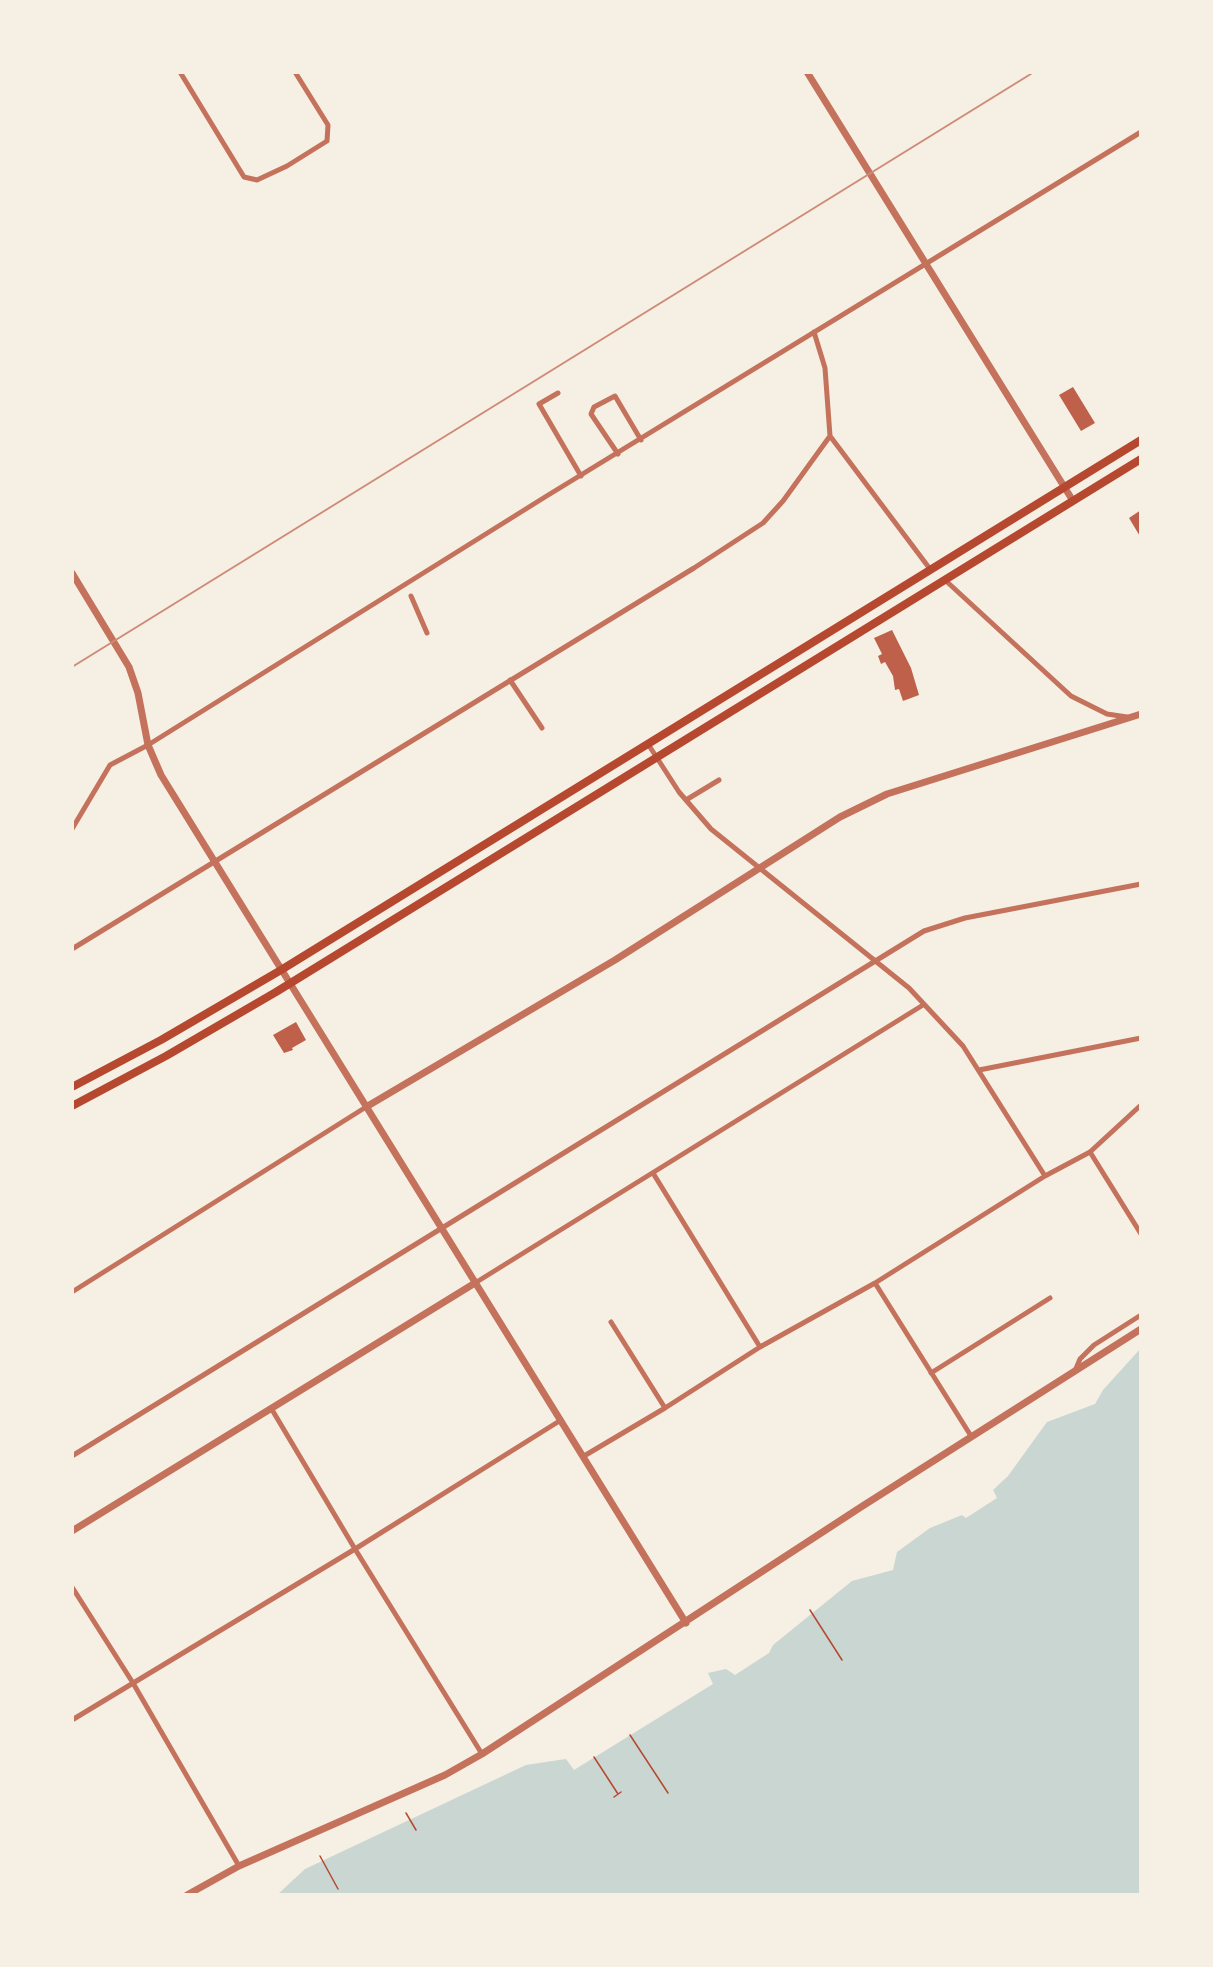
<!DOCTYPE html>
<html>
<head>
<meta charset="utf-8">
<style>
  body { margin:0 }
  #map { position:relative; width:1213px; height:1967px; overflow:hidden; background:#f6efe4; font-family:"Golos Text",sans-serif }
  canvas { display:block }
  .frame { position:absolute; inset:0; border:74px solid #f6efe4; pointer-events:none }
</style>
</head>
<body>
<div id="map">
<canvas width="1213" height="1967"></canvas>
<div class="frame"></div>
</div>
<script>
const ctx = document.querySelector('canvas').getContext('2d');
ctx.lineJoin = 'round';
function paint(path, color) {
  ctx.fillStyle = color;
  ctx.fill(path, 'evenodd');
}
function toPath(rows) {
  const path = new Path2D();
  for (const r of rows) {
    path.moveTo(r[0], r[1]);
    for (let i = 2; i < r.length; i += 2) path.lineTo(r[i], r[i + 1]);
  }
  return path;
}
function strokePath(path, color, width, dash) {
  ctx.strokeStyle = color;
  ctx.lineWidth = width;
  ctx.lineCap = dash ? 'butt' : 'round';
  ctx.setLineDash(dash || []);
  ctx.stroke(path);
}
paint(toPath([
  [1141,1348,1141,1895,277,1895,305,1869,526,1765,566,1759,574,1770,713,1684,708,1673,726,1669,735,1675,769,1653,773,1645,852,1581,893,1570,897,1552,930,1528,962,1515,966,1518,997,1498,993,1490,1008,1476,1047,1422,1095,1404,1103,1390]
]), '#c9d6d2');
paint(toPath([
  [1073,387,1095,423,1081,431,1059,395],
  [1141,510,1141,538,1129,518],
  [892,630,911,668,919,695,903,701,899,689,895,690,893,676,885,662,881,664,878,656,882,654,874,638],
  [296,1022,306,1040,292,1048,293,1050,284,1053,273,1035]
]), '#bf614a');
strokePath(toPath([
  [810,1610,842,1660],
  [630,1735,668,1793],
  [594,1757,618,1794],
  [614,1797,621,1792],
  [406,1813,416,1830],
  [320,1856,338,1889]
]), '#b5482f', 1.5);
strokePath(toPath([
  [180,72,244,177,257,180,287,166,327,141,328,125,295,72],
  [814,332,825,368,830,436,930,569],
  [558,393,539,404,581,476],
  [618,454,591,414,594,407,615,396,641,440],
  [945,580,1071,696,1107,714,1127,717],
  [411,596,427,633],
  [510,680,542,728],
  [648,744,679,792,711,829,909,988,963,1046,1045,1176],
  [686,800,719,780],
  [72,829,110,765,148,745,545,497,1141,132],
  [72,949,694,568,763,523,783,501,830,436],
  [979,1070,1141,1038],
  [1090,1152,1141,1234],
  [653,1173,760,1347],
  [475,1283,923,1005],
  [875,1283,971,1436],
  [72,1292,366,1107],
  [611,1322,665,1408],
  [1075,1371,1080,1359,1094,1345,1141,1315],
  [931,1373,1050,1298],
  [271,1408,355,1549,482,1754],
  [72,1456,924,931,965,918,1141,884],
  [584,1456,665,1408,760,1347,875,1283,1045,1176,1090,1152,1141,1105],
  [72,1587,133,1683,239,1866],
  [72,1720,355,1549,561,1420]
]), '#c5725c', 5);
strokePath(toPath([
  [807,72,1073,501],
  [72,573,129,667,138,693,148,745,161,775,686,1623],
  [366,1107,615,960,840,817,887,794,1141,714],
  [72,1531,475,1283],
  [187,1895,239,1866,445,1775,482,1754,861,1507,1141,1329]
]), '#c5725c', 7);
strokePath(toPath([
  [72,1087,161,1040,281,970,1141,440],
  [72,1106,166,1056,276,992,1141,459]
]), '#b5482f', 8);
strokePath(toPath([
  [72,667,1034,72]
]), '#cf8b77', 2);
</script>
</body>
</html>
